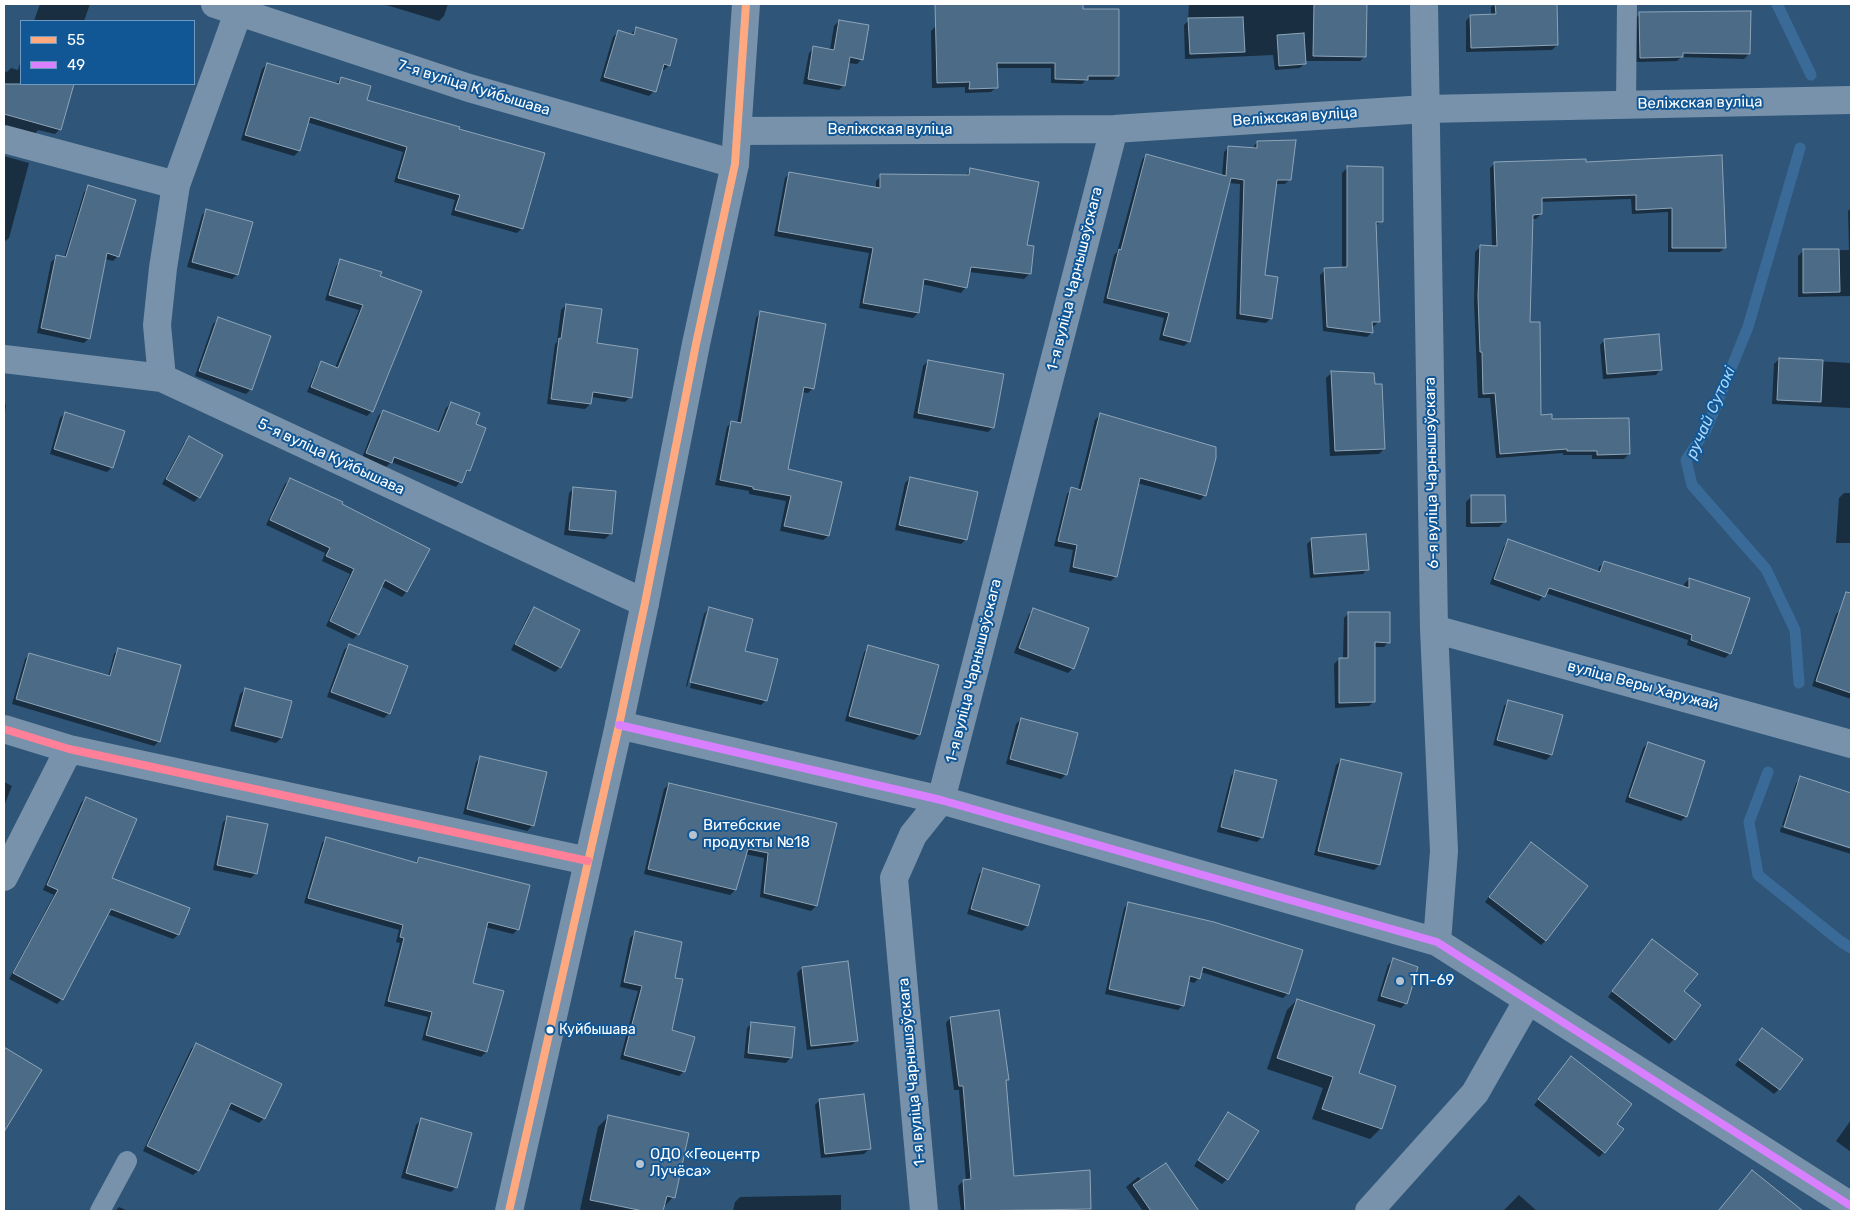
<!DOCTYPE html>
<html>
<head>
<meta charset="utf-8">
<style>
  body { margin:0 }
  #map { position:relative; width:1855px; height:1215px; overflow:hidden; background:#2f5678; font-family:Rubik,sans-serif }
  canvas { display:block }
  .frame { position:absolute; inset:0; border:5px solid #fff; pointer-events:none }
  .legend { position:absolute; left:20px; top:20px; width:175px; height:65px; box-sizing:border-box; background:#115796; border:1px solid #709ac0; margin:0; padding:6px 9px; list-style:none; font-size:15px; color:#fff }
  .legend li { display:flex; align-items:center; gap:10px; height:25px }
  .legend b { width:25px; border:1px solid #709ac0 }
</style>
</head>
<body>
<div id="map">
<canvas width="1855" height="1215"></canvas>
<div class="frame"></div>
<ul class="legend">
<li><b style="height:6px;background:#ffa980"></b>55</li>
<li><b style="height:6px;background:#d880ff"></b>49</li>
</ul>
</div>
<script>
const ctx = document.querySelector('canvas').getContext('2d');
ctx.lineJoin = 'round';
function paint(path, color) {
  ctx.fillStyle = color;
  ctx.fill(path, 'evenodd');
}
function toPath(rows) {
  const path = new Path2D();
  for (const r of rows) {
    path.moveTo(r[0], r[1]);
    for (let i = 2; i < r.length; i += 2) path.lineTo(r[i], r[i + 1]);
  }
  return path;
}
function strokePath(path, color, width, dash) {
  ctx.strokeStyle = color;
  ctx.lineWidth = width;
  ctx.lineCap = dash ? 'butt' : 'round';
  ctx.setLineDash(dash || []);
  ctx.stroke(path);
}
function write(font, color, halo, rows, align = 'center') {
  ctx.font = font + ' Rubik,sans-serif';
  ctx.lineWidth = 4;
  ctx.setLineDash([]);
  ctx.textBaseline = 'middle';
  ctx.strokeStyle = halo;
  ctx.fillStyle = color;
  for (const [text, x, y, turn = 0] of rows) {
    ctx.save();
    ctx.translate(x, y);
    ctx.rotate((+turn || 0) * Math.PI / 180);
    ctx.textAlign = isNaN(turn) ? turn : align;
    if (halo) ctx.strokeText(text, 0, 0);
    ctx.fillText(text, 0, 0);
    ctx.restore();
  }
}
paint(toPath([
  [40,4,90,4,84,21,34,21],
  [383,4,448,4,444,16,439,21],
  [953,4,1082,4,1082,10,1118,75,1113,80,1086,80,1082,84,1051,83,1051,68,996,68,996,87,991,92,965,93,965,87,932,88,931,31,936,26,953,25],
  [1189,4,1366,4,1365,56,1360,61,1305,61,1305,63,1300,68,1275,70,1273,55,1185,59,1184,25,1188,21],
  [1495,4,1555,4,1557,45,1552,50,1466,52,1466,21,1470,16,1491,15,1491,7],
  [1640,14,1749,54,1744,59,1681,57,1677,61,1636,62,1635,19],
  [839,21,862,59,857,64,848,63,844,85,839,90,803,84,809,53,814,48,830,50,834,26],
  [636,28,669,65,664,70,661,70,654,91,649,96,600,81,613,37,618,32,630,36],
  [21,60,21,84,72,84,60,129,55,134,38,130,33,136,4,129,4,71,7,72,11,68,18,70],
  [267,64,336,83,341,78,365,101,458,130,522,228,517,233,451,215,455,200,394,182,403,152,307,122,299,151,294,156,241,140,262,69],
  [1257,142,1290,179,1285,184,1275,184,1264,276,1271,318,1266,323,1236,319,1240,184,1228,183,1189,341,1184,346,1159,340,1164,318,1103,303,1114,255,1117,252,1142,160,1146,155,1222,176,1224,152,1229,147,1252,149],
  [4,156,29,163,9,238,4,242],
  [1721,156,1725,247,1720,252,1668,252,1668,212,1632,214,1631,199,1540,202,1541,214,1536,219,1532,219,1529,324,1540,416,1629,454,1624,459,1592,459,1592,455,1563,455,1563,453,1496,458,1490,398,1478,398,1474,302,1475,252,1480,247,1492,247,1490,168,1495,163,1585,163],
  [1347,168,1381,221,1375,226,1379,321,1374,326,1371,326,1371,333,1367,337,1323,331,1320,275,1325,270,1342,269,1342,173],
  [971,170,1026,246,1033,247,1029,274,1024,279,969,272,965,288,961,293,922,284,918,313,913,318,859,308,869,253,774,236,785,178,790,173,876,188,876,181,881,176,965,176],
  [89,187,118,256,113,261,105,259,89,338,84,343,37,333,51,262,56,257,64,258,84,192],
  [1851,208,1851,296,1798,297,1798,256,1803,251,1849,250,1848,211],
  [207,210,237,275,232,279,187,267,202,215],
  [341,261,380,273,372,411,367,416,307,392,317,368,322,363,335,368,359,310,325,300,336,266],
  [566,305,596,344,630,397,625,402,591,397,590,404,585,409,547,404,555,344,557,342,561,310],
  [760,313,813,388,808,393,801,392,786,470,828,536,823,540,780,531,786,501,749,494,749,491,715,485,727,427,732,422,737,424,756,318],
  [218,319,251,389,246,394,195,376,213,324],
  [1605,340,1660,370,1656,375,1603,379,1600,345],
  [1779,359,1851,363,1851,408,1772,404,1774,364],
  [928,361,993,427,988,432,913,418,923,366],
  [1331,373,1373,374,1384,449,1379,454,1330,456,1326,378],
  [451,403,474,425,469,470,456,487,391,462,386,467,362,458,378,416,383,411,437,432,446,408],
  [4,404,6,405,4,421],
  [65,413,112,467,107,472,50,454,60,418],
  [1100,415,1205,495,1200,500,1137,483,1116,576,1111,581,1069,572,1073,550,1054,546,1067,494,1072,489,1078,490,1095,420],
  [189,438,199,497,194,502,162,484,184,443],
  [910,478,966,539,961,544,895,530,905,483],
  [290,479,429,550,406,592,402,597,381,586,358,634,353,639,326,626,350,574,322,561,325,553,266,525,285,484],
  [574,488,610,534,605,539,564,535,569,493],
  [1844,493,1851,493,1851,543,1836,543,1839,498],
  [1471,497,1504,522,1499,527,1466,527,1466,502],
  [1312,539,1367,569,1363,574,1310,578,1307,544],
  [1509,541,1598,572,1599,567,1604,563,1685,588,1684,584,1689,579,1730,653,1725,658,1687,645,1688,640,1545,593,1539,601,1490,584,1504,546],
  [534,609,560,667,555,672,511,650,529,614],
  [709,609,744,652,766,700,761,705,690,688,708,613,706,613,687,687,686,686,704,614],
  [1034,610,1073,668,1068,673,1014,653,1029,614],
  [1841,610,1851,613,1851,699,1812,686,1836,614],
  [1349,613,1388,642,1384,647,1374,647,1374,701,1369,706,1335,708,1334,664,1339,659,1343,659,1344,618],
  [349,645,389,713,384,718,327,697,344,650],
  [869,647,919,735,914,740,845,721,864,652],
  [119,649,159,741,154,746,12,704,25,659,30,654,108,677,114,654],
  [245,689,281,738,276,743,230,731,240,694],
  [1509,701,1561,716,1551,755,1546,760,1493,745,1504,706],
  [1021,719,1066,774,1061,779,1006,764,1016,724],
  [1648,743,1686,816,1681,821,1625,802,1643,748],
  [481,757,532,826,527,831,463,814,476,762],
  [1341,760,1379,865,1374,870,1314,855,1336,765],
  [1236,771,1262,837,1257,842,1217,832,1231,776],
  [1801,778,1851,794,1851,847,1782,825,1796,783],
  [4,782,12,786,4,806],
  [669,784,836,824,816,906,811,911,760,897,764,858,745,854,735,890,730,895,644,874,664,789],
  [86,798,110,878,178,935,173,939,107,914,62,999,57,1004,9,979,54,895,43,890,81,803],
  [228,817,256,873,251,878,213,870,223,822],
  [1781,827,1851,849,1851,854,1780,832],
  [327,838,414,864,419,858,518,929,513,934,485,927,471,984,486,1052,481,1057,422,1040,428,1017,384,1006,400,943,396,942,399,930,304,903,322,843],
  [1526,849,1546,940,1541,945,1485,902],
  [984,869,1039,886,1027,926,1022,931,967,914,979,874],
  [1129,903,1288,993,1283,998,1201,972,1199,978,1194,983,1188,981,1183,1005,1178,1010,1105,994,1124,908],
  [635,933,673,979,671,1031,684,1071,679,1076,620,1059,638,991,620,987,630,938],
  [1647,945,1682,991,1674,1039,1669,1044,1608,997],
  [1393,960,1406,1003,1401,1008,1377,1001,1388,965],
  [802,968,857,1040,852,1045,807,1050,797,973],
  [1297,1000,1357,1074,1381,1128,1370,1139,1312,1119,1323,1088,1267,1069,1287,1010],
  [950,1018,1007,1079,1005,1081,1013,1177,1090,1209,1087,1211,961,1211,958,1186,963,1181,966,1181,959,1090,954,1090,946,1023],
  [752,1023,790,1058,786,1063,744,1058,747,1028],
  [1758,1035,1779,1089,1774,1094,1735,1065],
  [196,1044,280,1084,264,1118,259,1123,227,1108,198,1171,193,1175,143,1151,191,1049],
  [4,1049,40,1071,11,1115,4,1110],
  [1567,1063,1615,1124,1604,1152,1599,1157,1534,1105],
  [820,1100,869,1149,864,1154,821,1158,815,1105],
  [1228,1114,1227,1179,1222,1184,1194,1166,1223,1119],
  [609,1116,673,1197,663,1208,662,1211,587,1211,580,1210,598,1127],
  [421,1120,456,1187,451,1192,401,1178,416,1125],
  [1851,1120,1851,1152,1836,1141],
  [1169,1169,1197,1211,1143,1211,1126,1187,1138,1177,1142,1180],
  [1747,1177,1790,1202,1782,1211,1719,1211],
  [841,1195,841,1211,733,1211,735,1202,740,1197],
  [1519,1195,1537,1211,1503,1211],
  [119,1207,128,1211,115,1211]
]), '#0007');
strokePath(toPath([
  [1777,4,1811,75],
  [1799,683,1795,630,1766,569,1692,485,1686,460,1706,430,1748,327,1800,148],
  [1768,772,1749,822,1758,875,1840,941,1851,948]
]), '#3a6b98', 11);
const building = toPath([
  [935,4,1083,4,1083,9,1119,9,1119,76,1088,76,1088,80,1055,79,1055,63,997,63,998,88,969,89,970,82,937,83,935,4],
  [1314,4,1367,4,1366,57,1313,56,1314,4],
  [1495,4,1557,4,1558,45,1471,48,1470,15,1496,14,1495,4],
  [1751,11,1750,54,1683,53,1683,57,1640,58,1639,12,1751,11],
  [1243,17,1245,52,1190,54,1188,18,1243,17],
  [839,20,869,25,863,60,850,57,845,86,808,79,813,46,834,50,839,20],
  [636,27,677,39,670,66,664,64,656,92,604,77,618,30,634,35,636,27],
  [1304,33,1306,64,1279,66,1277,35,1304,33],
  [267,63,339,84,341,77,371,86,367,100,460,127,459,129,545,153,523,229,455,210,460,195,398,178,407,147,310,117,300,151,245,135,267,63],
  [4,84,74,84,61,130,4,114,4,84],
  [1296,140,1291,180,1277,180,1265,275,1278,277,1272,319,1240,314,1244,180,1231,178,1190,342,1163,335,1169,313,1107,298,1119,249,1121,250,1146,154,1226,176,1228,146,1257,148,1257,141,1296,140],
  [1722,155,1726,248,1672,248,1672,208,1636,210,1636,195,1542,198,1542,214,1533,215,1530,322,1540,322,1541,415,1552,414,1552,419,1629,418,1630,454,1597,455,1597,451,1567,451,1567,449,1500,454,1495,393,1483,394,1482,352,1480,352,1478,296,1480,245,1497,246,1494,162,1586,159,1586,162,1722,155],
  [1347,166,1383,167,1383,222,1376,222,1380,322,1372,322,1373,333,1327,327,1324,268,1347,267,1347,166],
  [970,168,1039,182,1027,245,1034,246,1031,274,971,267,967,288,924,279,919,313,863,303,873,248,778,231,789,172,880,188,880,174,969,175,970,168],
  [88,185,136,200,119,257,107,253,90,339,41,328,56,255,66,257,88,185],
  [206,209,253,222,238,275,192,262,206,209],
  [1803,249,1839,249,1840,292,1803,293,1803,249],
  [340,259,382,272,380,276,422,291,373,412,311,387,321,361,338,368,363,305,329,295,340,259],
  [566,304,602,309,597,343,638,349,632,398,593,392,591,404,551,399,559,338,561,339,566,304],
  [760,311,826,324,814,389,804,387,788,469,842,482,829,536,784,526,791,496,753,489,753,487,720,480,731,421,741,423,760,311],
  [218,317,271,336,252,390,199,371,218,317],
  [1659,334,1662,370,1607,374,1604,339,1659,334],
  [1779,358,1823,360,1821,402,1777,400,1779,358],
  [928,360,1004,374,994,428,918,413,928,360],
  [1331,371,1374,373,1375,384,1382,384,1385,449,1335,451,1331,371],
  [451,402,480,413,476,424,486,428,470,471,467,470,462,483,394,457,392,463,366,453,383,410,439,432,451,402],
  [65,412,125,431,113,468,54,449,65,412],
  [1100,413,1216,447,1216,458,1206,496,1140,478,1117,577,1073,567,1077,545,1058,541,1071,487,1081,490,1100,413],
  [189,436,223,455,200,498,166,479,189,436],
  [910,477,978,492,967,540,899,525,910,477],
  [290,478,343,502,342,504,430,549,407,592,385,580,359,635,330,621,354,569,326,556,330,548,270,520,290,478],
  [573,487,616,491,612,534,569,530,573,487],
  [1471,495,1505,495,1506,522,1471,523,1471,495],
  [1366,534,1369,570,1314,574,1311,538,1366,534],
  [1508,539,1600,572,1604,561,1689,588,1689,578,1750,598,1731,654,1691,640,1692,635,1549,588,1545,597,1494,579,1508,539],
  [1846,592,1851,593,1851,693,1816,681,1846,592],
  [534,607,580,630,561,668,515,644,534,607],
  [709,607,753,619,745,651,778,659,767,701,690,682,709,607],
  [1033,608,1089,628,1074,669,1019,648,1033,608],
  [1348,612,1390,612,1390,643,1375,642,1375,702,1339,703,1339,658,1348,658,1348,612],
  [349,644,408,666,390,714,331,692,349,644],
  [868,645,939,665,920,735,849,716,868,645],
  [118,648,181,665,160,742,16,699,29,653,110,676,118,648],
  [245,688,292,701,282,738,235,726,245,688],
  [1508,700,1563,715,1552,755,1497,740,1508,700],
  [1021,718,1078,733,1067,775,1010,759,1021,718],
  [1648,742,1705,761,1687,817,1629,797,1648,742],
  [480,756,547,772,534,826,467,809,480,756],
  [1341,759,1402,773,1380,865,1318,851,1341,759],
  [1235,770,1277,780,1263,838,1221,827,1235,770],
  [1800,776,1851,793,1851,848,1784,827,1800,776],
  [669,783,837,823,817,906,764,893,768,853,748,849,736,890,648,869,669,783],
  [86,797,137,819,112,878,190,908,179,935,111,909,63,1000,13,973,58,890,47,885,86,797],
  [227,816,268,824,257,874,217,865,227,816],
  [326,837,417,863,419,857,530,885,519,930,488,922,473,983,504,991,487,1052,426,1035,432,1012,388,1001,404,938,400,937,403,925,308,898,326,837],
  [1531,842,1588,886,1546,941,1489,897,1531,842],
  [983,868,1040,885,1028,926,971,909,983,868],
  [1128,902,1214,922,1303,950,1289,994,1203,967,1200,979,1190,976,1184,1006,1109,989,1128,902],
  [635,931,682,942,675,978,683,979,672,1030,695,1037,685,1072,624,1055,642,986,624,982,635,931],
  [1652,939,1698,974,1684,991,1701,1005,1675,1040,1612,991,1652,939],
  [1393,958,1418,967,1407,1004,1381,996,1393,958],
  [848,961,858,1041,811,1046,802,967,848,961],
  [1297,999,1375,1025,1359,1073,1396,1086,1382,1129,1322,1109,1333,1077,1277,1058,1297,999],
  [999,1010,1009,1080,1006,1080,1014,1176,1090,1170,1091,1209,965,1211,963,1180,971,1179,963,1086,959,1086,950,1017,999,1010],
  [751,1022,795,1027,792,1058,748,1053,751,1022],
  [1762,1028,1803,1059,1780,1090,1739,1060,1762,1028],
  [196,1043,282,1084,265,1119,231,1103,199,1171,147,1146,196,1043],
  [4,1047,42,1070,4,1132,4,1047],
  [1571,1056,1632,1104,1617,1124,1624,1129,1605,1153,1538,1099,1571,1056],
  [864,1094,871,1149,825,1154,819,1099,864,1094],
  [1228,1112,1259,1131,1228,1180,1198,1160,1228,1112],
  [608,1115,689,1133,675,1198,667,1196,663,1211,643,1211,590,1200,608,1115],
  [421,1118,472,1133,457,1188,406,1173,421,1118],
  [1166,1163,1199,1211,1151,1211,1133,1185,1166,1163],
  [1752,1170,1803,1211,1718,1211,1752,1170]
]);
paint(building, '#4c6b87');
strokePath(building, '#8da4b8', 1);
strokePath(toPath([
  [1626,105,1627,4],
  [100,1211,127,1161]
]), '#7892ab', 20);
strokePath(toPath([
  [215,4,469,88,735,164],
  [1424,4,1434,629,1444,851,1437,942],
  [738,131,1114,129,1426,109,1851,100],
  [4,139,176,185],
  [4,359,162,378,645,603],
  [162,378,157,325,163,268,176,185,238,13],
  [1434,629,1851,744],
  [619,725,941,800,1437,942,1851,1206],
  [4,729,69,749,588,861],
  [4,877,69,749],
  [924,1211,894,878,913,835,941,800,1114,129],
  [1369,1211,1475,1093,1528,1000]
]), '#7892ab', 28);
strokePath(toPath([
  [509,1211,619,725,645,603,696,344,735,164,746,4]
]), '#7892ab', 28);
strokePath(toPath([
  [509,1211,619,725,645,603,696,344,735,164,746,4]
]), '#ffa980', 8);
strokePath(toPath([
  [619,725,941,800,1437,942,1851,1206]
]), '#d880ff', 8);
strokePath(toPath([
  [4,729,69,749,588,861]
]), '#ff8098', 8);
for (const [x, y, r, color] of [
  [693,835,5,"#b6c4d0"],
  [1400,981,5,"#b6c4d0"],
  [550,1030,4.5,"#fff"],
  [640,1164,5,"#b6c4d0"]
]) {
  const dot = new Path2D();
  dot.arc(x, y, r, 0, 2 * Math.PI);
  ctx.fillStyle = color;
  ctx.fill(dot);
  strokePath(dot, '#115796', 2);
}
write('14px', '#fff', '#115796', [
  ["Куйбышава",559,1030]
], 'left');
write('15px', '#fff', '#115796', [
  ["7-я вуліца Куйбышава",474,88,17],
  ["Веліжская вуліца",1700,103,-1],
  ["Веліжская вуліца",1295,117,-4],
  ["Веліжская вуліца",890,130],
  ["1-я вуліца Чарнышэўскага",1075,279,-76],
  ["5-я вуліца Куйбышава",331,457,25],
  ["6-я вуліца Чарнышэўскага",1432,473,-91],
  ["1-я вуліца Чарнышэўскага",974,671,-76],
  ["вуліца Веры Харужай",1643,686,15],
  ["1-я вуліца Чарнышэўскага",912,1072,-95]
]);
write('15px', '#fff', '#115796', [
  ["Витебские",703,826],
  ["продукты №18",703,843],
  ["ТП-69",1410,981],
  ["ОДО «Геоцентр",650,1155],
  ["Лучёса»",650,1172]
], 'left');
write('italic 16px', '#acd7fa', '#115796', [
  ["ручай Сутокі",1711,413,-66]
]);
</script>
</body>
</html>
